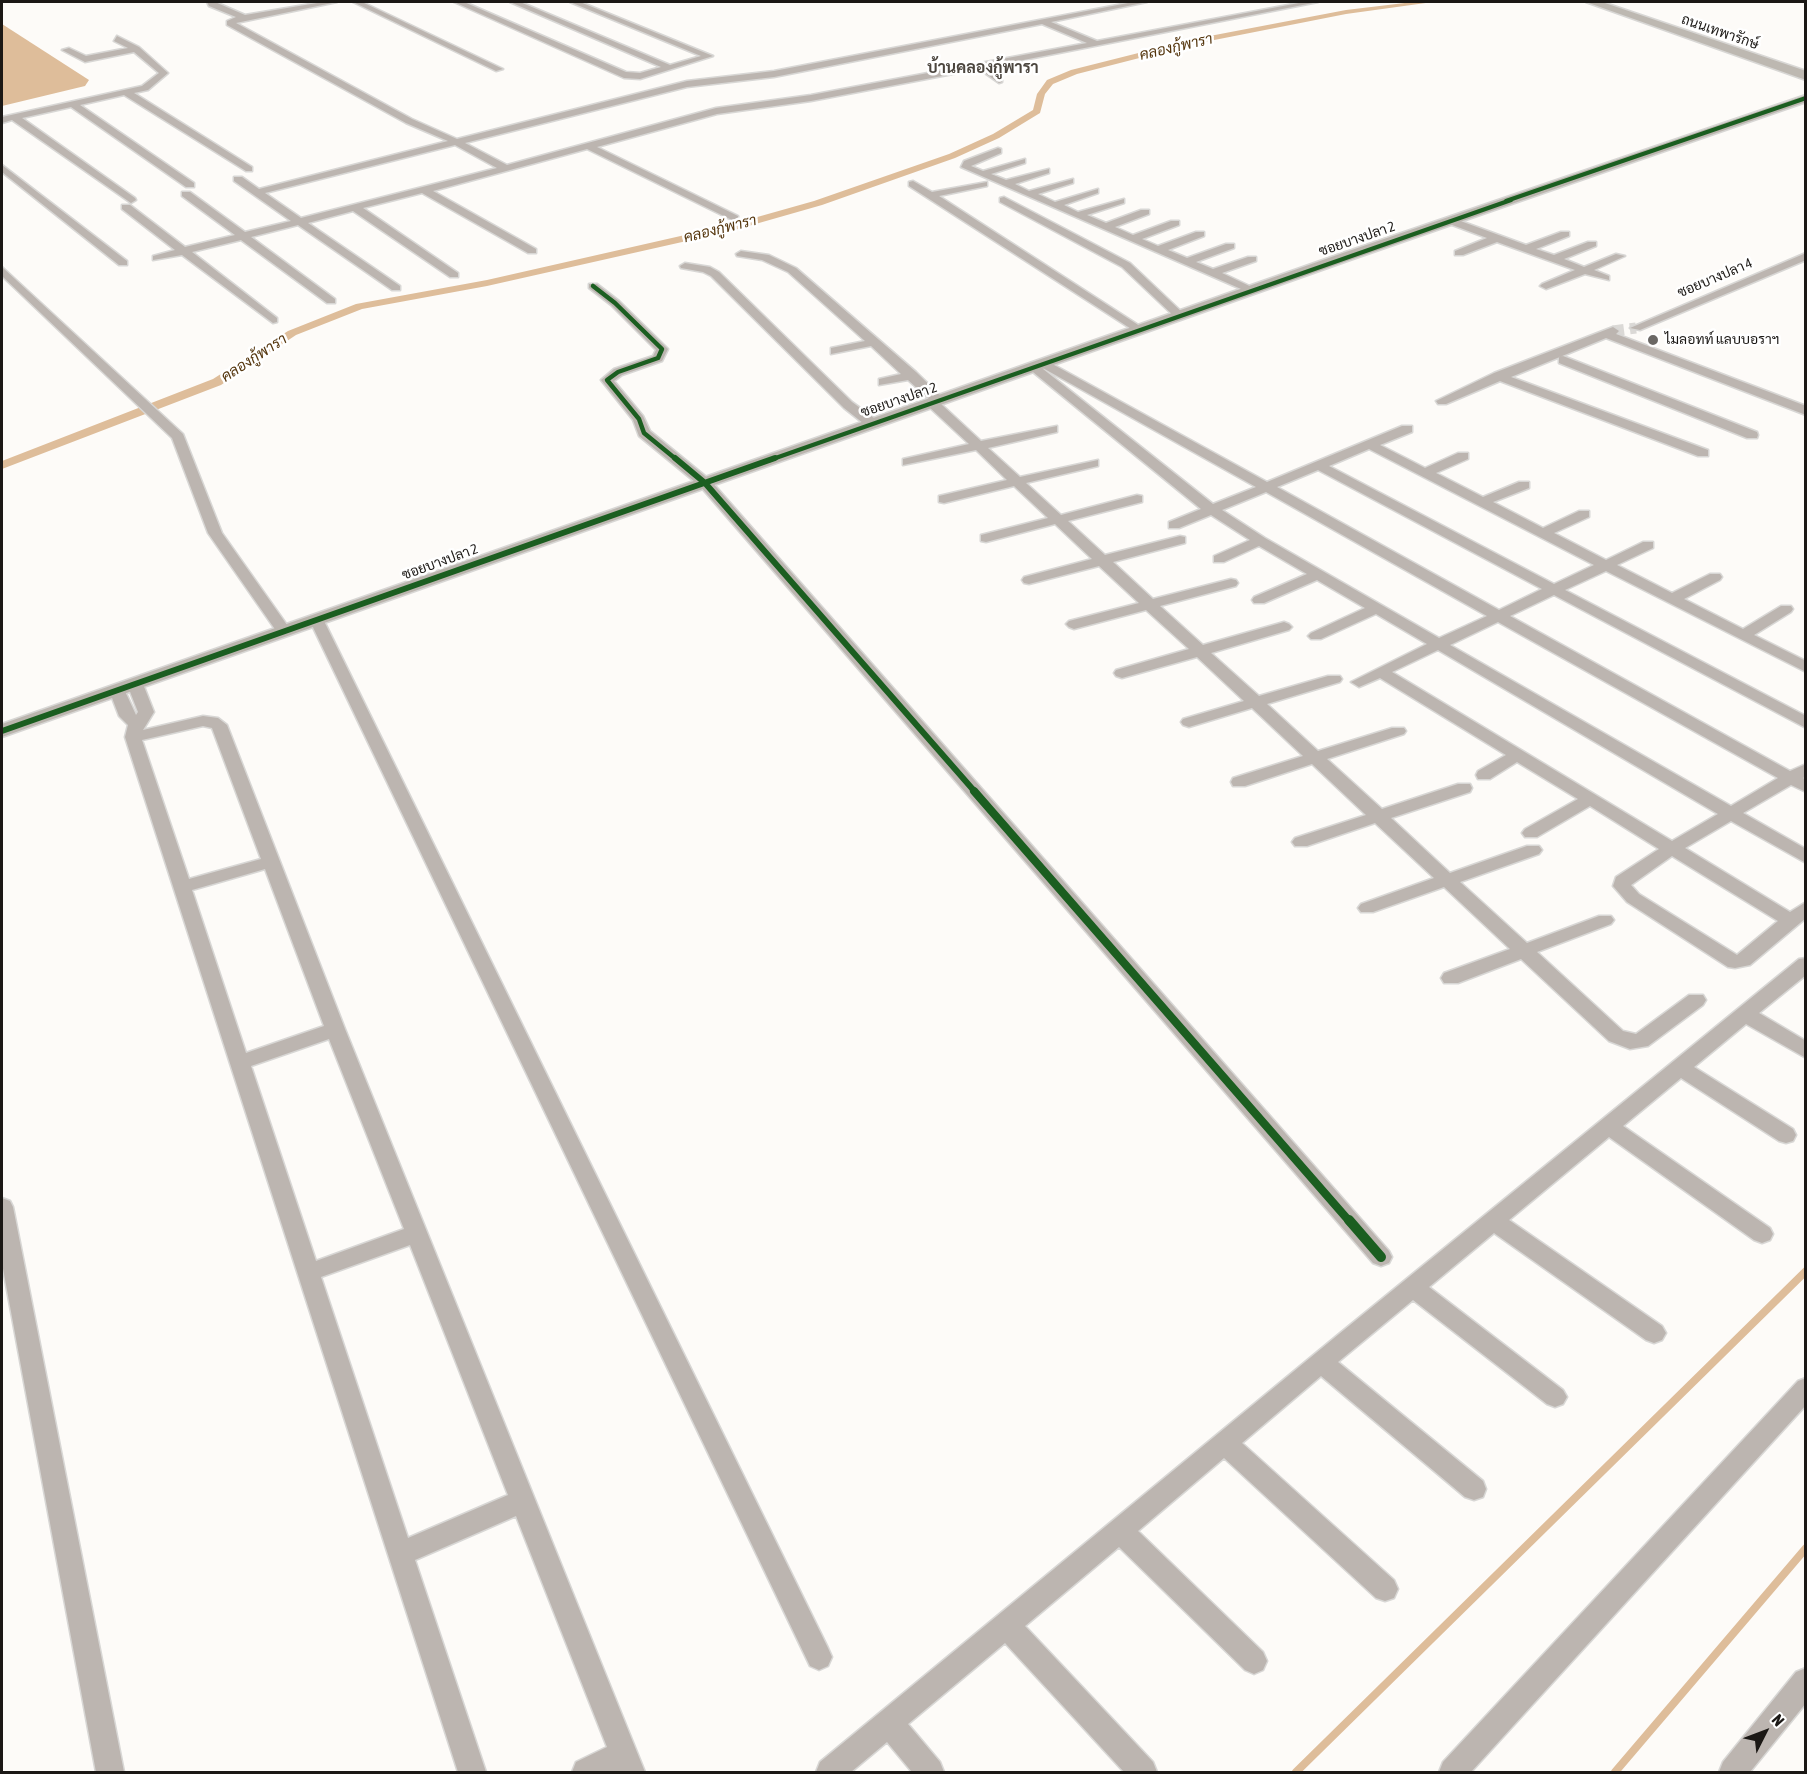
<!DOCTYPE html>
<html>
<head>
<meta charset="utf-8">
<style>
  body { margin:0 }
  #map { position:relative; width:1807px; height:1774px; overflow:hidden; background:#fdfbf8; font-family:"Asap Condensed",sans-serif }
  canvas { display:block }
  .frame { position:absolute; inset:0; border:3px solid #1b1815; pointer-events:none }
  .north { position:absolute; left:1735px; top:1702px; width:60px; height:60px; -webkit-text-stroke:4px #fff; paint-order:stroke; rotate:48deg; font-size:16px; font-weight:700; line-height:24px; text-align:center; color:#1b1815 }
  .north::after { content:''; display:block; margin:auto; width:21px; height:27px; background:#1b1815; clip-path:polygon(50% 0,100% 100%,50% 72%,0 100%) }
</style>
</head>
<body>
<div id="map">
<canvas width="1807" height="1774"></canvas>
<div class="frame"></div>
<div class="north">N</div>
</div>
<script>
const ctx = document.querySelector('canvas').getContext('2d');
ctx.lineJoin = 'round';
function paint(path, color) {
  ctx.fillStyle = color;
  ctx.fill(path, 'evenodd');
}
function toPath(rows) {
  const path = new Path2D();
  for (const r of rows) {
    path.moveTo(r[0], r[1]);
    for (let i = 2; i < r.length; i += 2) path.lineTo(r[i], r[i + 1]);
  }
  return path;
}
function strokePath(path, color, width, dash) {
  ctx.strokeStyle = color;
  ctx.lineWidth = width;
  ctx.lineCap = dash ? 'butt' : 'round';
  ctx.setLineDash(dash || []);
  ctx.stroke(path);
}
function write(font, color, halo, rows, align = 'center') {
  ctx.font = font + ' "Asap Condensed",Sarabun,sans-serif';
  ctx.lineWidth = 5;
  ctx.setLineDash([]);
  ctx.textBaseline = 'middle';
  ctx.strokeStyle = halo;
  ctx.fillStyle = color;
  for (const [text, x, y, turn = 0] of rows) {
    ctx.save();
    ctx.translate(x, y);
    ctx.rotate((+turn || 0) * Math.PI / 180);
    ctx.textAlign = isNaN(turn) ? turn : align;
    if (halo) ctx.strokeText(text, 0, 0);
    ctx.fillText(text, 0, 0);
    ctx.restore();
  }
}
paint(toPath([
  [2,24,89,80,85,86,2,106]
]), '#debd9a');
strokePath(toPath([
  [1296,1772,1806,1271],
  [1615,1772,1806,1548]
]), '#debd9a', 8);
paint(toPath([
  [1413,2,1433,2,1346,14,1194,44,1077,74,1053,84,1045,94,1040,113,999,138,955,158,822,205,731,231,487,286,362,309,296,335,221,385,2,469,2,461,213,379,288,331,356,304,487,280,729,225,814,201,949,154,993,134,1033,110,1037,94,1047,80,1071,70,1194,39,1346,10,1413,2]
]), '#debd9a');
strokePath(toPath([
  [1613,331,1636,328]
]), '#dbd9d6', 11, [11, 6]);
const street = toPath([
  [207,2,215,2,245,15,323,2,337,2,236,23,412,119,457,139,687,81,774,71,1133,2,1147,2,1051,22,1097,41,1304,2,1318,2,988,67,1002,78,1002,82,999,83,979,69,811,101,717,114,597,147,738,216,738,220,734,221,587,149,433,191,536,249,536,253,528,253,422,193,363,208,458,273,458,277,450,277,353,211,308,223,400,286,400,290,392,290,298,225,251,237,335,299,335,303,327,303,241,240,192,252,277,318,277,322,273,323,182,255,153,260,153,256,175,250,122,209,122,205,130,205,185,247,235,235,182,196,182,192,190,192,245,232,291,221,234,181,234,177,242,177,259,189,448,141,406,123,227,25,227,21,236,17,209,6,207,2],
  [1042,24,1087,43,811,95,716,108,507,165,465,143,687,87,774,77,1042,24],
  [455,145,497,168,301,218,265,193,455,145],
  [353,2,362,2,503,69,496,71,353,2],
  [454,2,464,2,626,72,640,73,661,67,510,2,520,2,670,65,701,56,570,2,580,2,713,56,640,79,624,78,454,2],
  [117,36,139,47,168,73,148,90,134,93,252,167,252,171,246,171,124,95,80,105,194,183,194,187,186,187,71,107,22,118,135,198,136,200,131,203,12,120,2,123,2,117,142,86,159,73,134,52,85,62,62,50,69,48,86,56,128,48,114,41,117,36],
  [998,148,1001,149,1001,153,971,166,983,171,1025,159,1025,163,991,174,1006,180,1049,169,1049,173,1015,184,1029,191,1073,179,1073,183,1038,194,1055,202,1098,189,1098,193,1064,205,1078,212,1124,199,1124,203,1087,215,1106,223,1141,210,1149,210,1149,214,1115,227,1133,235,1171,221,1179,221,1179,225,1142,239,1158,246,1196,232,1204,232,1204,236,1168,250,1187,258,1226,244,1234,244,1234,248,1196,262,1213,269,1248,257,1256,257,1256,261,1222,273,1258,290,1248,292,961,167,964,161,998,148],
  [2,165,127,261,127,265,119,265,2,172,2,165],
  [913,181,932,192,987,182,987,186,939,196,1146,330,1136,332,909,186,909,182,913,181],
  [1004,197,1130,263,1186,316,1176,318,1122,267,1000,202,1000,198,1004,197],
  [1447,219,1455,219,1526,245,1561,232,1569,232,1569,236,1536,249,1554,255,1588,242,1596,242,1596,246,1564,259,1584,267,1616,254,1625,256,1594,270,1609,276,1609,280,1585,274,1546,289,1540,286,1542,284,1575,270,1497,242,1463,255,1455,255,1455,251,1487,238,1447,223,1447,219],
  [741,251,769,255,796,268,916,372,943,398,945,401,941,404,981,441,1057,426,1057,432,988,448,1020,477,1098,460,1098,466,1026,483,1061,515,1137,495,1142,496,1142,502,1068,521,1105,555,1180,536,1185,537,1185,543,1113,562,1153,599,1231,579,1236,580,1238,583,1236,586,1160,606,1203,645,1284,622,1289,624,1292,627,1289,630,1211,653,1259,696,1328,676,1340,676,1342,679,1340,682,1267,704,1318,751,1392,728,1404,728,1406,731,1404,734,1327,759,1382,809,1458,784,1470,784,1472,788,1470,792,1391,818,1450,873,1527,846,1539,846,1542,850,1539,854,1460,882,1527,943,1599,916,1611,916,1614,920,1611,924,1537,952,1623,1031,1636,1034,1689,995,1703,995,1706,1000,1703,1005,1648,1046,1630,1049,1609,1041,1521,959,1458,983,1444,983,1441,978,1444,973,1510,949,1444,887,1373,912,1361,912,1358,908,1361,904,1434,878,1375,823,1307,846,1295,846,1292,842,1295,838,1366,815,1312,764,1245,786,1233,786,1231,782,1233,778,1303,756,1252,708,1189,727,1183,725,1181,722,1183,719,1244,701,1197,657,1122,678,1116,676,1114,673,1116,670,1189,649,1146,610,1074,629,1069,627,1066,624,1069,621,1139,603,1099,566,1029,584,1024,583,1022,580,1024,577,1092,559,1055,524,986,542,981,541,981,535,1048,518,1014,486,944,503,939,502,939,496,1007,480,976,450,903,465,903,459,969,444,928,406,926,403,930,400,908,380,879,385,879,379,901,374,871,346,831,354,831,348,865,341,788,272,762,260,737,256,736,254,741,251],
  [1806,253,1806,260,1640,330,1630,328,1806,253],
  [685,263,710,267,719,272,852,402,878,421,878,427,868,427,844,408,711,276,703,272,681,268,680,266,685,263],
  [2,267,183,434,222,533,292,632,289,635,279,635,208,533,172,438,2,276,2,267],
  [589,284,597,284,619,301,668,349,662,361,622,375,614,381,643,416,650,431,710,480,1389,1251,1392,1257,1389,1263,1381,1266,1373,1263,700,486,639,436,633,420,601,380,614,369,653,356,656,350,611,305,589,288,589,284],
  [1613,327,1619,331,1616,334,1806,406,1806,415,1606,338,1511,377,1708,450,1708,456,1698,456,1500,381,1446,404,1438,404,1436,401,1494,373,1613,327],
  [1563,356,1757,432,1758,435,1757,438,1747,438,1559,363,1559,357,1563,356],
  [1045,360,1267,482,1402,426,1412,426,1412,432,1380,445,1425,468,1458,453,1468,453,1468,459,1436,473,1483,497,1519,482,1529,482,1529,488,1493,502,1543,528,1579,511,1589,511,1589,517,1554,533,1606,560,1643,542,1653,542,1653,548,1617,565,1672,593,1710,574,1720,574,1722,577,1720,580,1684,599,1743,629,1781,606,1791,606,1793,609,1791,612,1754,635,1806,661,1806,672,1606,571,1565,590,1806,716,1806,728,1554,595,1510,616,1790,771,1806,764,1806,776,1803,778,1806,780,1806,792,1791,785,1743,813,1806,849,1806,863,1731,821,1685,848,1790,912,1806,902,1806,918,1750,965,1735,968,1728,967,1627,902,1613,886,1616,877,1659,849,1590,806,1537,837,1525,837,1522,833,1525,829,1578,799,1517,762,1490,779,1478,779,1476,775,1478,771,1506,755,1380,678,1359,687,1351,682,1427,644,1376,614,1321,639,1311,639,1308,636,1311,633,1365,608,1317,580,1264,603,1254,603,1252,600,1254,597,1307,574,1259,546,1224,562,1214,562,1214,556,1250,540,1211,515,1179,528,1169,528,1169,522,1201,509,1028,368,1038,365,1213,504,1256,487,1041,367,1039,364,1045,360],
  [1369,449,1594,565,1554,584,1329,466,1369,449],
  [1318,470,1542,589,1499,610,1277,487,1318,470],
  [1266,492,1487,616,1439,638,1265,538,1222,510,1266,492],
  [1498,622,1778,778,1731,806,1450,645,1498,622],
  [1438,650,1718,814,1672,841,1392,672,1438,650],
  [1672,856,1778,921,1737,955,1639,894,1631,885,1672,856],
  [317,617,324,621,828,1648,832,1657,828,1666,819,1670,810,1666,310,621,317,617],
  [135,679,143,684,154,712,143,730,203,716,218,718,227,725,345,1029,645,1772,572,1772,576,1762,607,1747,516,1516,415,1560,486,1772,458,1772,125,737,128,725,119,716,109,690,111,687,123,687,136,715,138,712,127,684,135,679],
  [203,726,212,728,261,859,189,879,142,740,203,726],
  [265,869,324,1026,246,1053,192,890,265,869],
  [329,1039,404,1229,316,1261,251,1066,329,1039],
  [410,1245,508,1495,408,1538,321,1277,410,1245],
  [1806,958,1806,975,1759,1013,1806,1041,1806,1058,1746,1024,1694,1067,1793,1129,1796,1135,1793,1141,1786,1143,1779,1141,1681,1078,1623,1126,1770,1228,1773,1234,1770,1240,1762,1243,1754,1240,1609,1137,1509,1220,1662,1326,1666,1333,1662,1340,1654,1343,1646,1340,1494,1233,1429,1287,1563,1390,1567,1397,1563,1404,1555,1407,1547,1404,1413,1300,1338,1362,1483,1481,1486,1489,1483,1497,1474,1500,1465,1497,1321,1376,1242,1443,1394,1580,1398,1589,1394,1598,1385,1601,1376,1598,1224,1458,1138,1531,1263,1652,1267,1661,1263,1670,1254,1674,1245,1670,1119,1547,1025,1626,1153,1762,1157,1772,1124,1772,1005,1643,908,1724,940,1762,944,1772,912,1772,887,1742,851,1772,816,1772,820,1762,1339,1334,1799,959,1806,958],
  [2,1198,10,1201,13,1207,124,1772,96,1772,2,1263,2,1198],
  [1806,1378,1806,1405,1471,1772,1439,1772,1443,1762,1798,1381,1806,1378],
  [1806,1668,1806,1703,1750,1772,1719,1772,1723,1762,1796,1672,1806,1668]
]);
const secondary = toPath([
  [1806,95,1806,102,1350,260,2,737,2,724,1340,254,1806,95]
]);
const primary = toPath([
  [1586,2,1602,2,1806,71,1806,80,1586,2]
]);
strokePath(street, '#d8d7d5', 3);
strokePath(secondary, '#d8d7d5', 3);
strokePath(primary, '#d8d7d5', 3);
paint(street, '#bcb5b0');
paint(secondary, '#bbb5ae');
paint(primary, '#bdb8b1');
strokePath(toPath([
  [1506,201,1806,98]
]), '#1b5e20', 4);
strokePath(toPath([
  [593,286,615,303,662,349,658,358,618,372,607,380,639,419,644,433,677,460],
  [770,460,1511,200]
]), '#1b5e20', 4.5);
strokePath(toPath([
  [675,458,705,483,976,793],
  [2,731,775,458]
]), '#1b5e20', 6);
strokePath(toPath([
  [974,791,1350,1222]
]), '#1b5e20', 8);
strokePath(toPath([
  [1349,1220,1381,1257]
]), '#1b5e20', 10);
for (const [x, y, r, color] of [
  [1653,340,6,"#6a6764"]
]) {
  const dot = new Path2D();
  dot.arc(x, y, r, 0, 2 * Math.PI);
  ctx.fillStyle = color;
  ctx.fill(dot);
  strokePath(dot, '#fff', 2);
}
write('14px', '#1b1815', '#fff', [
  ["ถนนเทพารักษ์",1720,32,19],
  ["ซอยบางปลา 2",1357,239,-19],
  ["ซอยบางปลา 4",1715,278,-23],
  ["ซอยบางปลา 2",899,400,-19],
  ["ซอยบางปลา 2",440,562,-20]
]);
write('14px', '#1b1815', '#fff', [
  ["ไมลอทท์ แลบบอราฯ",1665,340]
], 'left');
write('italic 15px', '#55360e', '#fff', [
  ["คลองกู้พารา",1176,47,-13],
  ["คลองกู้พารา",720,229,-14],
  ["คลองกู้พารา",254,358,-33]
]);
write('bold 16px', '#4c463f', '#fff', [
  ["บ้านคลองกู้พารา",983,68]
]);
</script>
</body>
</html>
